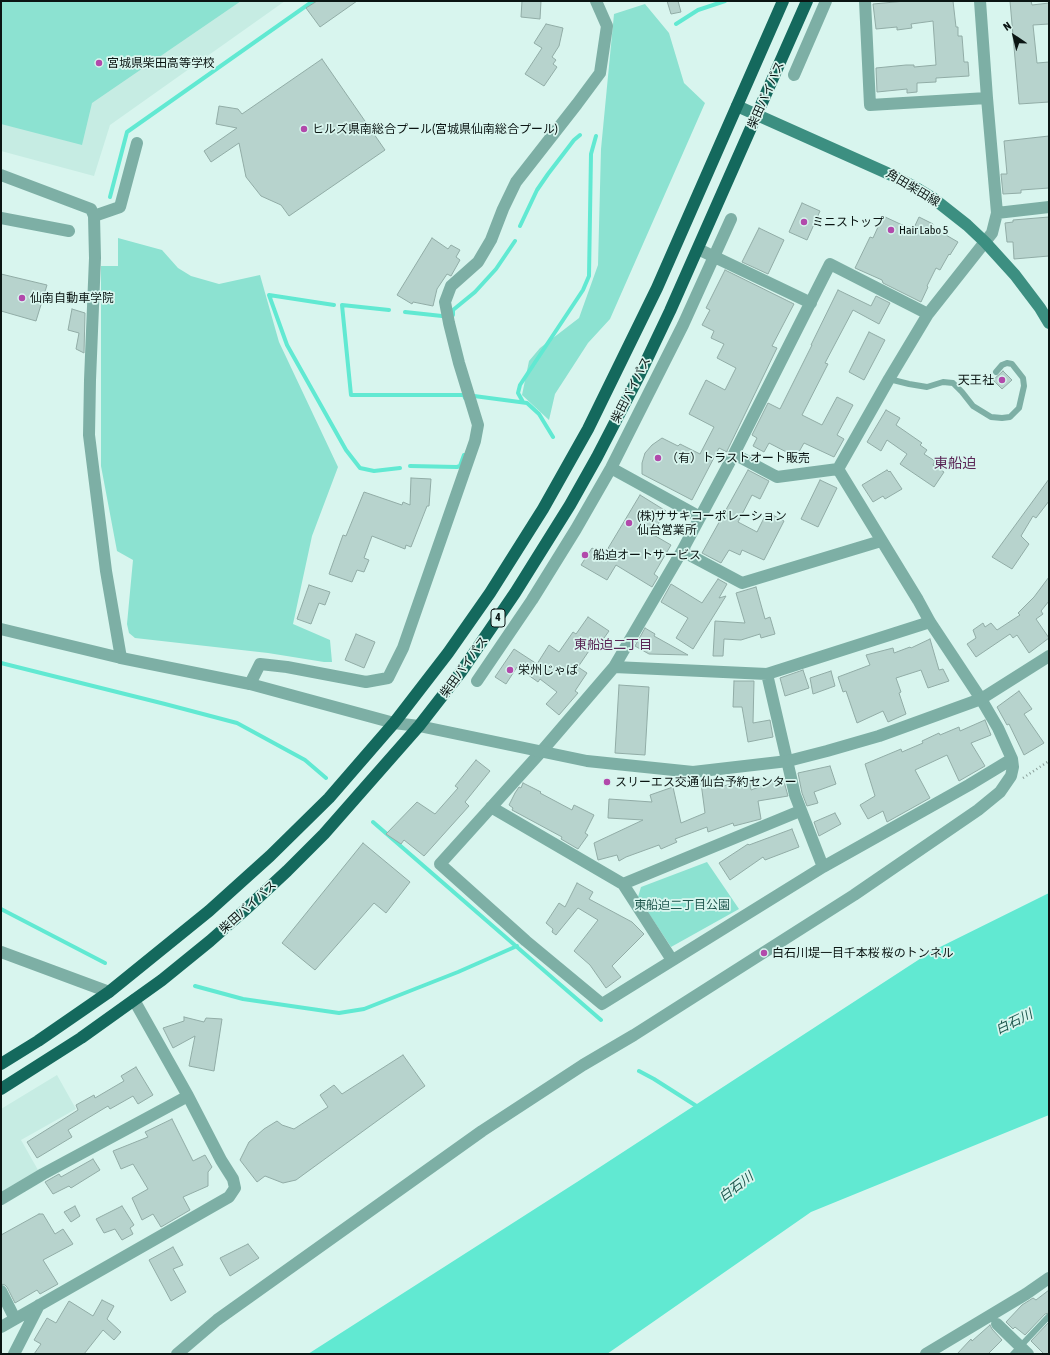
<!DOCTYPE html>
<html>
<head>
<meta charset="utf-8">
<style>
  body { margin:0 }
  #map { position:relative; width:1050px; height:1355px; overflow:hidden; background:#d8f5ee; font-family:"Asap Condensed",sans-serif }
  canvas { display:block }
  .frame { position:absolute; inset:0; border:2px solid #0b1513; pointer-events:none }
  .north { position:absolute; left:994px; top:16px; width:40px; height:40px; -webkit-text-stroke:3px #d8f5ee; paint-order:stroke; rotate:325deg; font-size:11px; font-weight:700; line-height:16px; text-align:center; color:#0b1513 }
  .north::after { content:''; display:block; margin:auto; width:14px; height:18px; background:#0b1513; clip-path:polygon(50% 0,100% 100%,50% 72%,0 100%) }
</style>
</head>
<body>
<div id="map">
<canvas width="1050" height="1355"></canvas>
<div class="frame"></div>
<div class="north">N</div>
</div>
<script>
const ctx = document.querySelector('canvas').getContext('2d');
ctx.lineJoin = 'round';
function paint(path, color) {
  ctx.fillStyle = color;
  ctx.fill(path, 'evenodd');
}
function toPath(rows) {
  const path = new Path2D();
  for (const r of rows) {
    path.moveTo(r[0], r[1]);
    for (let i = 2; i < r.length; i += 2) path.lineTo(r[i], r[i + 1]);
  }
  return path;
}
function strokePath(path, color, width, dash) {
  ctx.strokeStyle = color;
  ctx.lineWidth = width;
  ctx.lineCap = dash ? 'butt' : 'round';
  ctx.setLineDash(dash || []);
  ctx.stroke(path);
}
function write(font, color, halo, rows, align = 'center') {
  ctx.font = font + ' "Asap Condensed","Noto Sans JP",sans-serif';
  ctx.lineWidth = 3.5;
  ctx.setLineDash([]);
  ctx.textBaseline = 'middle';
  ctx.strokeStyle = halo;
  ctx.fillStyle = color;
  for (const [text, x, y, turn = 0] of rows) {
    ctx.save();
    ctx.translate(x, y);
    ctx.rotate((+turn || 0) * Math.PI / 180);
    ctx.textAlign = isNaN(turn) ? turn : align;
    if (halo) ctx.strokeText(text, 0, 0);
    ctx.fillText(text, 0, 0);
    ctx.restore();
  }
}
paint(toPath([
  [1,1,285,1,110,125,94,176,1,151],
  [57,1075,76,1109,21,1140,38,1170,1,1192,1,1109]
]), '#c6ece3');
paint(toPath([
  [1,1,241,1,92,103,82,145,1,124],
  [645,4,669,33,684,83,705,103,610,319,588,343,555,394,549,420,522,395,529,361,540,348,579,318,598,265,601,149,614,14],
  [118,238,162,250,178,268,191,276,219,284,260,275,279,342,338,467,312,536,293,624,330,640,332,662,324,662,268,653,135,638,129,633,127,624,133,560,117,551,101,466,101,266,118,266],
  [707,862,739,909,671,947,638,897,641,887]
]), '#8ce2d1');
paint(toPath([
  [1049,893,1049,1115,811,1212,607,1354,308,1354,577,1182,932,951]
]), '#61e9d2');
strokePath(toPath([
  [676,24,698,10,725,1],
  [110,197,127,132,313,1],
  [520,226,537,190,548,174,574,140,580,135],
  [334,305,269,295,287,345,346,450,360,468,374,471,400,468],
  [389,310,342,305,351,395,464,395,465,398],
  [405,312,442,316],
  [453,315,453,310,475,292,496,269,515,241],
  [474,396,527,403,539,414,553,437],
  [523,402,518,393,520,385,583,290,589,276,591,154,596,136],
  [410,466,457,467,460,466,464,455],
  [1,663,165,704,237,723,305,760,326,778],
  [373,822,601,1020],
  [1,909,105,963],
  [195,986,243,999,339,1013,364,1009,458,972,517,946],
  [639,1071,654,1079,698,1107]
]), '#61e9d2', 4);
const building = toPath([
  [317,1,357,1,320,27,306,8,317,1],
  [522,1,541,1,540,19,521,17,522,1],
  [667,1,678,1,681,12,671,14,667,1],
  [906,1,953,1,956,27,958,27,958,36,962,36,964,62,968,62,969,76,936,78,936,82,917,83,917,92,907,93,907,89,877,92,876,68,906,65,914,65,914,67,936,65,933,21,911,24,912,28,897,30,897,27,876,29,873,4,906,1],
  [1010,1,1031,1,1032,5,1049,3,1049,24,1033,25,1037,63,1049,62,1049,102,1019,104,1010,1],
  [546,24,563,28,559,46,552,57,556,60,553,64,557,67,544,86,525,74,542,48,534,43,546,24],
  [322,59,385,150,289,216,281,205,261,196,246,177,239,143,211,162,204,151,237,128,216,124,219,106,238,109,242,114,322,59],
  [1049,136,1049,188,1021,190,1021,193,1003,194,1001,174,1007,174,1004,141,1049,136],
  [802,203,820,211,807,240,789,232,802,203],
  [883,216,913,230,919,217,933,224,932,227,958,242,950,255,949,254,940,270,936,268,927,286,928,287,921,302,883,283,882,280,855,268,870,237,873,238,883,216],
  [1049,217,1049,256,1014,259,1013,242,1007,242,1005,223,1013,222,1013,220,1049,217],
  [759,228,784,240,768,274,742,262,759,228],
  [432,238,448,249,451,245,460,250,456,257,460,260,451,276,447,274,437,289,433,306,413,302,412,304,397,295,432,238],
  [725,270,794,304,772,346,777,348,727,451,727,452,719,448,692,500,642,474,642,463,645,453,652,445,662,438,678,446,680,444,700,454,714,427,689,414,706,380,725,390,736,368,717,358,724,344,711,338,714,331,702,325,710,310,706,308,725,270],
  [1,274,47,285,36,321,1,311,1,274],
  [838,290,871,306,876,296,890,303,879,324,853,310,825,363,828,364,802,415,822,425,837,397,853,405,837,435,844,439,834,457,804,443,796,457,769,443,764,452,753,446,757,438,752,435,768,403,780,409,812,345,811,345,838,290],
  [72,309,85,313,84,353,76,349,79,333,68,330,72,309],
  [869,332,885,340,864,380,849,372,869,332],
  [1003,371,1012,380,1002,389,993,380,1003,371],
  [886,410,900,418,896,425,922,443,920,445,927,450,924,454,935,461,933,465,944,472,934,487,900,464,907,454,887,440,881,451,867,442,886,410],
  [748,470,769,481,760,499,752,495,738,522,757,532,767,512,784,521,764,560,742,550,740,555,729,550,721,563,702,553,748,470],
  [887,470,889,472,890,471,902,489,885,499,883,496,873,502,862,485,887,470],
  [411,478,431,479,429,506,427,506,411,547,406,545,405,549,372,536,364,558,369,560,364,572,357,570,352,582,329,574,343,535,346,536,364,492,402,505,403,502,410,505,411,478],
  [1049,479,1049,501,1036,518,1033,516,1021,536,1029,544,1012,569,992,557,1049,479],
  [820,480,837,488,818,527,801,519,820,480],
  [640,495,666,511,652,534,671,545,654,574,658,577,652,587,616,565,607,580,581,565,592,548,604,555,640,495],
  [1049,577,1049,601,1041,611,1043,614,1036,619,1049,638,1029,653,1017,635,1013,638,1010,634,976,657,967,644,976,638,973,630,983,623,985,627,991,623,997,630,1020,615,1018,613,1034,597,1049,577],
  [718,579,727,584,719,598,726,596,693,649,676,638,688,618,661,602,671,584,702,603,718,579],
  [309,585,330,592,325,605,319,603,311,624,297,619,309,585],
  [756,587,765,619,770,617,775,634,761,638,760,634,741,640,724,639,723,656,713,656,715,621,745,623,736,593,756,587],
  [588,617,609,631,599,645,595,642,578,667,587,673,575,691,578,693,559,715,546,704,557,692,540,679,538,682,517,667,506,684,495,677,514,649,537,664,549,645,559,652,573,632,576,634,588,617],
  [645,628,655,634,654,636,688,655,649,654,635,646,645,628],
  [356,634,375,642,364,668,345,660,356,634],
  [930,639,939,670,943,669,949,681,928,688,921,670,896,678,901,692,899,693,906,714,888,722,883,711,857,723,846,691,843,692,838,677,870,665,866,655,893,648,894,653,910,647,911,648,930,639],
  [803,670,809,688,785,696,780,678,803,670],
  [831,671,835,686,813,694,810,678,831,671],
  [734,681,754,681,753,723,770,720,773,737,748,742,742,707,733,707,734,681],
  [619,685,649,687,645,755,615,753,619,685],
  [1019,691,1032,709,1024,714,1044,743,1024,755,1009,724,1007,725,997,707,1019,691],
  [985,720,991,735,971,743,985,766,959,781,947,755,915,770,930,798,887,822,883,811,868,819,860,805,875,796,865,764,901,749,902,752,923,743,922,741,939,733,940,735,959,727,960,731,985,720],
  [476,760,490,771,465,802,469,806,424,856,404,840,401,844,386,834,417,802,435,814,458,788,455,786,476,760],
  [830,766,836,784,814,792,818,803,807,806,802,793,798,773,830,766],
  [749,778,751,790,783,778,788,796,758,801,761,819,734,826,733,823,708,832,707,827,675,839,677,842,661,849,659,845,626,857,619,861,617,855,598,860,594,843,643,820,608,818,609,799,652,802,650,795,673,787,681,823,705,813,701,783,720,782,721,787,749,778],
  [523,783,541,792,540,793,572,810,574,805,594,815,585,833,588,835,578,849,561,839,562,837,512,810,513,808,509,805,515,793,519,787,521,788,523,783],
  [835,813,841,824,819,836,814,822,835,813],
  [792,829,799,847,765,860,763,857,730,880,719,863,748,844,749,845,792,829],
  [363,843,410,882,386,913,374,903,315,970,282,943,363,843],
  [577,883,593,892,589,899,632,922,644,934,612,966,621,977,606,988,590,965,574,951,598,920,578,908,556,935,552,932,553,929,546,923,559,903,565,907,577,883],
  [184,1017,204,1022,206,1018,222,1019,214,1071,189,1066,195,1036,173,1048,163,1028,184,1021,184,1017],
  [403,1055,425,1086,296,1180,283,1183,265,1176,257,1182,240,1160,249,1142,264,1129,277,1121,282,1125,294,1129,328,1107,320,1095,334,1085,342,1094,403,1055],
  [136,1067,153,1095,138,1104,133,1096,110,1109,108,1106,68,1130,72,1137,37,1158,27,1142,78,1110,76,1105,94,1095,95,1098,124,1081,121,1076,136,1067],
  [172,1119,193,1161,205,1155,212,1167,208,1172,208,1186,183,1197,190,1210,161,1227,153,1214,142,1220,132,1198,148,1189,133,1164,121,1169,113,1151,148,1137,145,1132,172,1119],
  [93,1159,100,1170,71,1188,69,1186,53,1194,45,1182,59,1174,61,1177,93,1159],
  [75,1206,80,1216,71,1222,64,1212,75,1206],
  [122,1206,134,1225,130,1228,133,1234,122,1240,115,1229,104,1233,96,1219,122,1206],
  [39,1214,43,1214,55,1234,63,1229,73,1244,43,1260,58,1284,40,1294,37,1290,15,1303,7,1287,5,1285,1,1284,1,1235,39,1214],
  [248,1244,259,1258,230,1276,220,1258,248,1244],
  [173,1247,183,1265,173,1269,186,1292,171,1301,149,1260,173,1247],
  [1049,1290,1049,1313,1045,1314,1025,1335,1015,1327,1013,1329,1006,1322,1022,1305,1033,1298,1036,1300,1049,1290],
  [102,1300,114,1306,107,1319,121,1332,114,1340,103,1330,84,1354,34,1354,41,1344,34,1340,47,1318,56,1323,69,1301,93,1316,102,1300],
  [1049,1322,1049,1354,1044,1354,1031,1341,1049,1322],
  [990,1325,992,1329,1002,1340,988,1354,957,1354,971,1339,972,1341,990,1325]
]);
paint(building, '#b7d3cd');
strokePath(building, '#91aca6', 1);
strokePath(toPath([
  [1023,778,1049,761]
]), '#899e99', 2.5, [1, 3]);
strokePath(toPath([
  [889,379,909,384,927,387,943,382,953,383,962,392,973,406,991,417,1002,418,1010,417,1019,408,1024,386,1023,378,1012,364,1007,363,1002,365,996,372],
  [1013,1354,1048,1317]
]), '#7dafa5', 6);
strokePath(toPath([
  [865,1,870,105,987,98],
  [794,75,826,1],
  [1,175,91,209,94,216,95,258,90,380,89,435,106,571,121,658],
  [997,213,1049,207],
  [94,216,120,207,137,143],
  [1,218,69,231],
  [698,249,811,303],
  [928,314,992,233,997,213,987,98,980,1],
  [611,468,700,517],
  [682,551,734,454,777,477,838,469],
  [930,622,767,674,614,667,541,752,440,864,526,941,602,1004,823,867,969,785,1012,759],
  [614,667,682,551,742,583,881,541],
  [767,674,795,795,823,867],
  [477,681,532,600,576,529,611,468,683,325,731,219],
  [250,684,260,664,287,667,366,682,388,678,403,648,475,441,478,425,459,363,449,323,445,302,451,286,478,262,491,240,503,209,516,182,577,104,600,73,607,26,596,1],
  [491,807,623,884,672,960],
  [623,884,800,811],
  [1,952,109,992],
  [1,1199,43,1174,188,1096],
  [1,1291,15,1319],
  [997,1324,1028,1354],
  [1,1327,229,1197,235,1188,233,1179,221,1160,188,1096,134,1000],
  [14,1354,39,1305],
  [177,1354,217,1320,482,1131,583,1065,634,1035,854,895,978,810,1000,792,1011,776,1013,767,1012,759,998,728,981,699,930,622,918,600,838,469,889,379,928,314,830,264,734,454],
  [926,1354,1026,1294,1049,1278]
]), '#7dafa5', 12);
strokePath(toPath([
  [1,629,121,658,250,684,394,723,419,726,587,761,693,772,788,761,827,751,879,736,981,699,1049,656]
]), '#7dafa5', 12);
strokePath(toPath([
  [737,106,887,173,911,185,934,199,967,225,985,242,1015,275,1040,308,1049,323]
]), '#3c8f81', 12);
strokePath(toPath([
  [1,1064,38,1041,109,992,209,911,270,856,329,798,394,723,448,653,490,593,543,509,588,429,657,288,783,1],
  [1,1089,81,1038,162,980,210,941,245,910,287,871,324,834,419,726,461,672,515,593,570,505,597,457,640,374,670,311,807,1]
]), '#14695d', 12);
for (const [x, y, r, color] of [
  [99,63,4,"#b249ab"],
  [304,129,4,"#b249ab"],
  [804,222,4,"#b249ab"],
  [891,230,4,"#b249ab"],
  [22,298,4,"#b249ab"],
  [1002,380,4,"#b249ab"],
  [658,458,4,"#b249ab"],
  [629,523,4,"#b249ab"],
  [585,555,4,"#b249ab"],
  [510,670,4,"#b249ab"],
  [607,782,4,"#b249ab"],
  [764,953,4,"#b249ab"]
]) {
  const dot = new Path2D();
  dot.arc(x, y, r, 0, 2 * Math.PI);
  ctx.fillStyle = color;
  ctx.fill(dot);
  strokePath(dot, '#d8f5ee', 1.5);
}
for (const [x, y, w] of [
  [498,618,14]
]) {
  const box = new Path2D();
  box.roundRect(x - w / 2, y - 9, w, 18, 3);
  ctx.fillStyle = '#d8f5ee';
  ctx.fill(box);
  strokePath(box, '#0b1513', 1);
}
write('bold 11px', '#0b1513', null, [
  ["4",498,618]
]);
write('12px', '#0b1513', '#d8f5ee', [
  ["宮城県柴田高等学校",107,63],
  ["ヒルズ県南総合プール(宮城県仙南総合プール)",312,129],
  ["ミニストップ",812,222],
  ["Hair Labo 5",899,230],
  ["仙南自動車学院",30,298],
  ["天王社",994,380,"right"],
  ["（有）トラストオート販売",666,458],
  ["(株)ササキコーポレーション",637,516],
  ["仙台営業所",637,530],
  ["船迫オートサービス",593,555],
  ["栄州じゃぱ",518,670],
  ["スリーエス交通 仙台予約センター",615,782],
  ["白石川堤一目千本桜 桜のトンネル",772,953]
], 'left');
write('12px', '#0b1513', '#d8f5ee', [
  ["柴田バイパス",766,95,-66],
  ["角田柴田線",913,188,31],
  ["柴田バイパス",631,390,-63],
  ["柴田バイパス",464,667,-54],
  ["柴田バイパス",248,907,-42]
]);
write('12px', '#1f574e', '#d8f5ee', [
  ["東船迫二丁目公園",682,905]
]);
write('13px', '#5a2656', '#d8f5ee', [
  ["東船迫二丁目",613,645]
]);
write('italic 13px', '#1c554c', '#d8f5ee', [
  ["白石川",1014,1022,-26],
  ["白石川",736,1187,-37]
]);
write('14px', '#5a2656', '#d8f5ee', [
  ["東船迫",955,464]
]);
</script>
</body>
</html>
